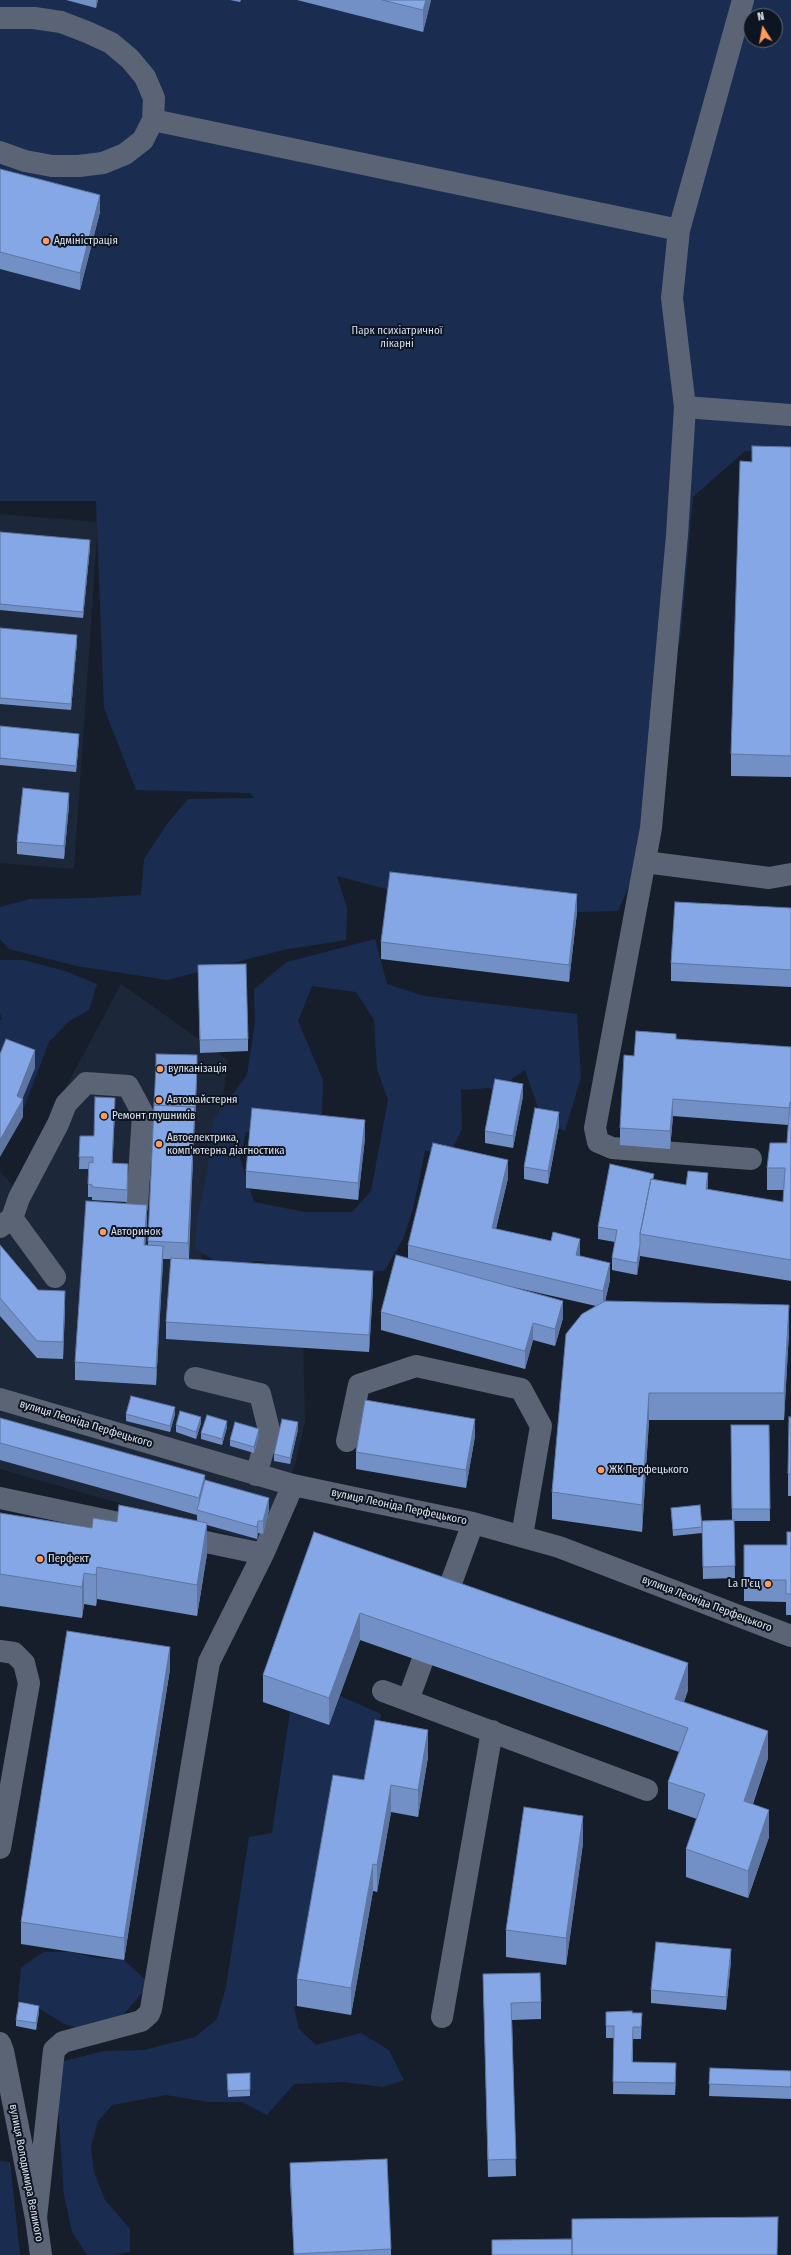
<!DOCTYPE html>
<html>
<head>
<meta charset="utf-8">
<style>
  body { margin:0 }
  #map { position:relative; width:791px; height:2255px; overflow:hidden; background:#161e2c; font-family:"Fira Sans Condensed",sans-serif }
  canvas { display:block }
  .north { position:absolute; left:743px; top:8px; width:40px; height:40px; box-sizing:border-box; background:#0e1522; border:1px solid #606772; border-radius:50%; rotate:349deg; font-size:11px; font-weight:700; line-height:16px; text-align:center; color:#dce2eb }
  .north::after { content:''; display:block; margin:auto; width:14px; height:18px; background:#ff9b5b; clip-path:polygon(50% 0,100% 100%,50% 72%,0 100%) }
</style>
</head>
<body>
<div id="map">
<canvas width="791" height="2255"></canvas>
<div class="north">N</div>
</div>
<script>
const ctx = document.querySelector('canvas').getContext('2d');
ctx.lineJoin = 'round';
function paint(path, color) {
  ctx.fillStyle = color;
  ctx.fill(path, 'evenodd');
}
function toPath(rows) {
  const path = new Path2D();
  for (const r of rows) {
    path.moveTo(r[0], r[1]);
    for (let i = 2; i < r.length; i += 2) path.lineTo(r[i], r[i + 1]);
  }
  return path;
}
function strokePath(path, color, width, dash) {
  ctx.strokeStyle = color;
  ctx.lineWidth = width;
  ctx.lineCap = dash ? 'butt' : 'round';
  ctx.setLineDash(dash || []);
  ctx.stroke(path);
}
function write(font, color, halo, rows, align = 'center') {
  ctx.font = font + ' "Fira Sans Condensed",sans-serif';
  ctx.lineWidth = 4;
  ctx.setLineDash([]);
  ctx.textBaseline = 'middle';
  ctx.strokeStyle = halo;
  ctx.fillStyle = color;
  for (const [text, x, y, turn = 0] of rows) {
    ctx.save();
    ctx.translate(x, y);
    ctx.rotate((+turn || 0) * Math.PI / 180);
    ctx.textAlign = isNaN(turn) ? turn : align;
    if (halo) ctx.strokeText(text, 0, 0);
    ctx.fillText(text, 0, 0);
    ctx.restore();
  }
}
paint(toPath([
  [0,514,98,522,74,869,0,863],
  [121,984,228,1060,199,1277,302,1291,305,1422,295,1465,262,1544,0,1469,0,1171,13,1186]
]), '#1d273a');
paint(toPath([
  [0,0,791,0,791,455,745,451,693,497,681,633,630,883,618,911,577,912,390,890,337,876,347,908,346,940,283,950,167,980,77,966,9,949,0,939,0,907,30,899,90,898,141,895,144,859,167,824,188,799,254,798,250,793,136,790,104,708,96,501,0,501],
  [751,16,775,16,775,40,751,40],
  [375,939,387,984,424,996,577,1014,581,1077,565,1131,543,1122,525,1070,495,1091,489,1088,461,1090,462,1129,451,1152,425,1151,413,1209,403,1239,384,1271,299,1276,262,1261,221,1264,195,1249,197,1220,207,1175,213,1120,247,1075,255,1022,254,989,287,962],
  [312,986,356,992,374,1020,377,1069,388,1100,371,1191,352,1212,305,1212,254,1202,240,1158,246,1132,304,1121,322,1114,323,1080,298,1021],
  [0,960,23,960,65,971,97,984,89,1010,69,1021,49,1042,25,1105,11,1131,0,1139,0,1020,2,1019,0,1013],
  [340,1696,381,1714,364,1808,297,2006,294,2007,299,2029,316,2045,361,2033,389,2050,404,2080,383,2087,344,2082,294,2084,267,2115,242,2102,209,2102,166,2095,112,2105,98,2121,91,2146,94,2172,105,2200,130,2229,130,2252,113,2255,87,2255,72,2232,64,2195,58,2104,64,2061,104,2051,144,2050,195,2037,217,2019,226,1987,249,1837,272,1833,290,1712,329,1725],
  [44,1952,71,1952,97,1958,124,1960,150,1984,115,2024,90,2032,64,2024,42,2010,18,2000,21,1967],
  [0,2161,10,2162,20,2255,0,2255]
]), '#1a2d50');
strokePath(toPath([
  [743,0,679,230,672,298,685,407,677,535,651,828,595,1128,598,1142,612,1148,751,1159],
  [0,18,34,18,61,22,87,32,111,43,130,59,145,77,154,98,153,120,143,140,125,154,103,163,79,166,52,166,25,161,0,152],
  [153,120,679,230],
  [685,407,791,415],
  [645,862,769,878,791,874],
  [12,1218,55,1277],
  [0,1227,12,1218,19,1198,58,1124,66,1104,86,1083,128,1086,143,1114,137,1207],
  [195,1378,260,1394,269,1430,256,1475],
  [0,1399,293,1485,473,1523,559,1547,791,1636],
  [347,1441,359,1385,416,1366,521,1389,541,1426,522,1536],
  [0,1498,128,1525],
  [177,1536,263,1554,293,1485],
  [443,1605,473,1523],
  [0,1651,14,1653,24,1663,29,1683,0,1848],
  [383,1691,647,1790],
  [408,1700,422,1662],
  [442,2017,492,1731],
  [0,2043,3,2051,36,2218,41,2255],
  [36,2218,54,2050,63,2042,141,2021,149,2014,151,2009,209,1662,263,1554]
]), '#5b6475', 22);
paint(toPath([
  [66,0,98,0,96,8],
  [230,0,241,0,240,2],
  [297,0,431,0,423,32],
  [0,169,100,212,80,290,0,269],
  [791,447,791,777,731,776,731,754,752,462],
  [0,532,90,547,83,618,0,610],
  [0,628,77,641,71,710,0,704],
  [0,726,79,740,76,772,0,765],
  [69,805,64,859,17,854,17,842],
  [791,908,791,987,671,981,671,963],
  [577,912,569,982,381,959,381,942],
  [198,965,248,1039,248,1051,200,1053],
  [676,1039,791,1047,791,1281,640,1256,637,1275,612,1270,612,1258,615,1242,598,1239,598,1227,654,1180,783,1202,784,1190,767,1190,767,1168,787,1143,788,1125,673,1116,670,1149,620,1145,620,1128,634,1056],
  [197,1055,189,1259,373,1289,369,1352,166,1339,166,1322,171,1259,163,1259,156,1385,75,1380,75,1362,147,1223,145,1245,148,1245,154,1105],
  [523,1096,513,1148,485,1143,485,1131],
  [115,1111,112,1163,128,1176,127,1202,92,1200,92,1197,88,1197,88,1169,79,1169,80,1136,94,1136],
  [559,1125,548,1184,524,1179,524,1167],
  [365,1138,358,1200,246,1188,246,1171],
  [508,1178,496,1229,580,1256,610,1280,605,1302,789,1332,784,1420,649,1420,642,1532,552,1519,552,1492,596,1306,513,1287,563,1318,555,1346,533,1340,525,1369,381,1330,381,1312,408,1258,408,1245],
  [0,1245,38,1290,65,1308,63,1359,37,1358,0,1316],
  [126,1414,175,1414,170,1432,126,1421],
  [791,1417,791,1496,788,1496,788,1474],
  [0,1418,205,1480,269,1510,263,1534,258,1533,257,1539,207,1525,207,1554,197,1616,97,1599,96,1606,84,1604,82,1618,0,1606,0,1513,92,1528,117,1522,197,1521,197,1515,0,1460],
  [201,1423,196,1439,176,1432,176,1425],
  [731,1425,769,1425,770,1521,734,1521,735,1578,703,1579,702,1521,732,1520],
  [227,1427,222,1445,201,1439,201,1433],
  [298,1429,290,1464,274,1461,274,1454],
  [259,1435,254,1453,230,1446,230,1440],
  [475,1436,466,1488,356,1469,356,1452],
  [671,1508,702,1527,702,1533,673,1536],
  [314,1532,688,1690,684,1702,768,1758,753,1804,769,1837,748,1898,686,1877,686,1849,697,1819,668,1809,668,1782,679,1752,360,1640,329,1725,263,1702,263,1675],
  [791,1532,791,1615,786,1615,786,1602,744,1601,744,1580,787,1545],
  [170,1669,124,1960,21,1944,21,1922],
  [428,1757,418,1817,391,1812,377,1892,373,1891,351,2015,297,2006,297,1979,364,1780],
  [583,1843,566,1965,506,1957,506,1930],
  [731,1961,726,2010,651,2003,651,1990],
  [483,1974,541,2002,541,2019,512,2020,516,2176,488,2177],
  [39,2012,36,2030,16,2026,16,2020],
  [606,2012,642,2013,641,2039,633,2039,633,2062,676,2075,675,2095,613,2094,614,2038,606,2038],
  [710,2068,791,2071,791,2099,709,2096],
  [250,2073,250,2096,228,2097,227,2074],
  [290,2163,391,2249,391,2255,294,2255,290,2181]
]), '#7290c5');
paint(toPath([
  [96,0,98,0,96,8],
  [426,0,431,0,423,32,423,10],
  [100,195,100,212,80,290,80,273],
  [90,540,90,547,83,618,83,612],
  [77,635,77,641,71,710,71,704],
  [79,734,79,740,76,772,76,766],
  [69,793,69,805,64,859,64,846],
  [577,894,577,912,569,982,569,965],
  [35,1050,35,1068,22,1100,23,1099,23,1117,0,1157,0,1140],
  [197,1055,197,1079,188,1260,188,1243],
  [523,1084,523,1096,513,1148,513,1136],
  [115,1098,115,1111,112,1175,112,1163],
  [673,1099,673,1116,670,1149,670,1131],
  [559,1112,559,1125,548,1184,548,1171],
  [365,1120,365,1138,358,1200,358,1183],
  [508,1160,508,1178,492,1245,492,1228],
  [708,1173,708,1195,706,1189],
  [147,1205,147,1223,144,1262,144,1245],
  [580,1239,580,1256,576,1255],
  [640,1244,640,1256,637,1275,637,1263],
  [163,1246,163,1263,156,1385,156,1368],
  [610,1263,610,1280,603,1308,603,1291],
  [373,1271,373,1289,369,1352,369,1335],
  [65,1291,65,1308,63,1359,63,1342],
  [563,1301,563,1318,555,1346,555,1329],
  [789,1305,789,1332,784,1420,784,1393],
  [533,1323,533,1340,525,1369,525,1351],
  [649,1393,649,1420,642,1532,642,1505],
  [175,1407,175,1414,170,1432,170,1426],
  [201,1417,201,1423,196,1439,196,1432],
  [475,1419,475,1436,466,1488,466,1470],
  [227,1421,227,1427,222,1445,222,1439],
  [298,1422,298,1429,290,1464,290,1458],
  [259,1429,259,1435,254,1453,254,1447],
  [205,1475,205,1493,199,1511,199,1498],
  [269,1498,269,1510,263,1534,263,1521],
  [258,1521,258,1533,257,1539,257,1527],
  [207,1523,207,1554,197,1616,197,1585],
  [97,1567,97,1599,96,1606,96,1575],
  [84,1573,84,1604,82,1618,82,1587],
  [360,1613,360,1640,329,1725,329,1698],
  [170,1647,170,1669,124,1960,124,1938],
  [688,1663,688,1690,676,1724,675,1699],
  [428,1730,428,1757,418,1817,418,1790],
  [768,1731,768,1758,744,1828,744,1801],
  [391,1785,391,1812,377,1892,377,1865],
  [769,1810,769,1837,748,1898,748,1871],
  [583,1816,583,1843,566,1965,566,1938],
  [373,1864,373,1891,351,2015,351,1988],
  [731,1949,731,1961,726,2010,726,1997],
  [39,2006,39,2012,36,2030,36,2023],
  [676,2063,676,2075,675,2095,675,2083]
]), '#5d75a0');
const building = toPath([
  [382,0,426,0,423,10,382,0],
  [0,169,100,195,80,273,0,252,0,169],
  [752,446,791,447,791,756,731,754,740,461,752,462,752,446],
  [0,532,90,540,83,612,0,604,0,532],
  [0,628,77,635,71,704,0,698,0,628],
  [0,726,79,734,76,766,0,758,0,726],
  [23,788,69,793,64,846,17,842,23,788],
  [390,872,577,894,569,965,381,942,390,872],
  [675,902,791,908,791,970,671,963,675,902],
  [246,964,248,1039,200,1040,198,965,246,964],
  [636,1031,676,1034,676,1039,791,1047,791,1103,790,1103,790,1108,673,1099,670,1131,620,1128,624,1055,634,1056,636,1031],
  [6,1039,35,1050,17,1096,23,1099,0,1140,0,1054,6,1039],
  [156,1054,197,1055,197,1072,197,1067,156,1065,156,1054],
  [156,1065,197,1067,195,1112,195,1107,154,1105,156,1065],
  [495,1079,523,1084,513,1136,485,1131,495,1079],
  [95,1097,115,1098,112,1163,128,1164,127,1190,92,1187,92,1185,88,1184,89,1162,93,1163,93,1157,79,1157,80,1136,94,1136,95,1097],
  [790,1103,791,1104,791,1260,640,1234,651,1179,686,1185,688,1171,708,1173,706,1189,783,1202,785,1168,767,1168,770,1143,787,1143,790,1103],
  [154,1105,195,1107,188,1243,148,1241,154,1105],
  [252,1108,365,1120,358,1183,246,1171,252,1108],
  [535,1108,559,1112,548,1171,524,1167,535,1108],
  [433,1143,508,1160,492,1228,551,1241,553,1232,580,1239,576,1255,610,1263,603,1291,408,1245,433,1143],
  [610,1164,654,1174,653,1179,651,1179,640,1234,640,1244,637,1263,612,1258,617,1230,598,1227,610,1164],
  [86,1201,147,1205,144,1245,163,1246,156,1368,75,1362,86,1201],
  [0,1245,38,1290,65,1291,63,1342,37,1341,0,1298,0,1245],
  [396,1255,563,1301,555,1329,533,1323,525,1351,381,1312,396,1255],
  [171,1258,373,1271,369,1335,166,1322,171,1258],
  [605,1301,789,1305,784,1393,649,1393,642,1505,552,1492,566,1334,582,1314,605,1301],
  [131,1396,175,1407,170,1426,126,1414,131,1396],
  [365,1400,475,1419,466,1470,356,1452,365,1400],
  [180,1411,201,1417,196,1432,176,1425,180,1411],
  [207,1415,227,1421,222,1439,201,1433,207,1415],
  [789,1417,791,1417,791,1474,788,1474,789,1417],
  [0,1418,205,1475,199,1498,0,1443,0,1418],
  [282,1419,298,1422,290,1458,274,1454,282,1419],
  [235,1422,259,1429,254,1447,230,1440,235,1422],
  [731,1425,769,1425,770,1509,732,1509,731,1425],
  [205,1480,269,1498,263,1521,258,1521,257,1527,197,1510,205,1480],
  [119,1505,207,1523,197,1585,97,1567,96,1575,84,1573,82,1587,0,1574,0,1513,92,1528,93,1518,117,1522,119,1505],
  [700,1505,702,1527,673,1530,671,1508,700,1505],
  [734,1520,735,1566,703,1567,702,1521,734,1520],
  [314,1532,688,1663,675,1699,768,1731,744,1801,769,1810,748,1871,686,1849,705,1794,668,1782,688,1728,360,1613,329,1698,263,1675,314,1532],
  [787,1532,791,1532,791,1594,786,1594,786,1580,744,1580,744,1545,787,1545,787,1532],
  [67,1631,170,1647,124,1938,21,1922,67,1631],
  [375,1720,428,1730,418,1790,391,1785,377,1865,373,1864,351,1988,297,1979,333,1775,364,1780,375,1720],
  [524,1807,583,1816,566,1938,506,1930,524,1807],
  [656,1942,731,1949,726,1997,651,1990,656,1942],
  [540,1973,541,2002,511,2003,516,2159,488,2160,483,1974,540,1973],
  [19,2002,39,2006,36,2023,16,2020,19,2002],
  [632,2011,632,2013,642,2013,641,2027,633,2027,632,2062,676,2063,675,2083,613,2082,614,2026,606,2026,606,2012,632,2011],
  [710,2068,791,2071,791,2087,709,2084,710,2068],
  [250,2073,250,2090,228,2091,227,2074,250,2073],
  [387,2159,391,2249,294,2254,290,2163,387,2159],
  [778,2217,777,2255,572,2255,572,2219,778,2217],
  [572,2239,572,2255,492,2255,492,2240,572,2239]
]);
paint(building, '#85a7e5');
strokePath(building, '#5d75a0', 1);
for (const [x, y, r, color] of [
  [46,241,4,"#ff9b5b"],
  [160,1069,4,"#ff9b5b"],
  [159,1100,4,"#ff9b5b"],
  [104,1116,4,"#ff9b5b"],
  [159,1144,4,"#ff9b5b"],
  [103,1232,4,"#ff9b5b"],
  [601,1470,4,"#ff9b5b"],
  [40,1559,4,"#ff9b5b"],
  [768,1584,4,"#ff9b5b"]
]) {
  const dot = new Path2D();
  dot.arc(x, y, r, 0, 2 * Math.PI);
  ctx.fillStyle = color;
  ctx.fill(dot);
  strokePath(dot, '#0e1522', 1.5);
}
write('11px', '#dce2eb', '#0e1522', [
  ["Адміністрація",54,241],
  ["вулканізація",168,1069],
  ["Автомайстерня",167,1100],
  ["Ремонт глушників",112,1116],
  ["Автоелектрика,",167,1138],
  ["комп'ютерна діагностика",167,1151],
  ["Авторинок",111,1232],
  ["ЖК Перфецького",609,1470],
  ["Перфект",48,1559],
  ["La П'єц",760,1584,"right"]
], 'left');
write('11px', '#d3ddee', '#0e1522', [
  ["Парк психіатричної",397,331],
  ["лікарні",397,344]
]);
write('11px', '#dce2eb', '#0e1522', [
  ["вулиця Леоніда Перфецького",86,1424,17],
  ["вулиця Леоніда Перфецького",399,1507,12],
  ["вулиця Леоніда Перфецького",707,1604,21],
  ["вулиця Володимира Великого",26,2173,79]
]);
</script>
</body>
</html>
